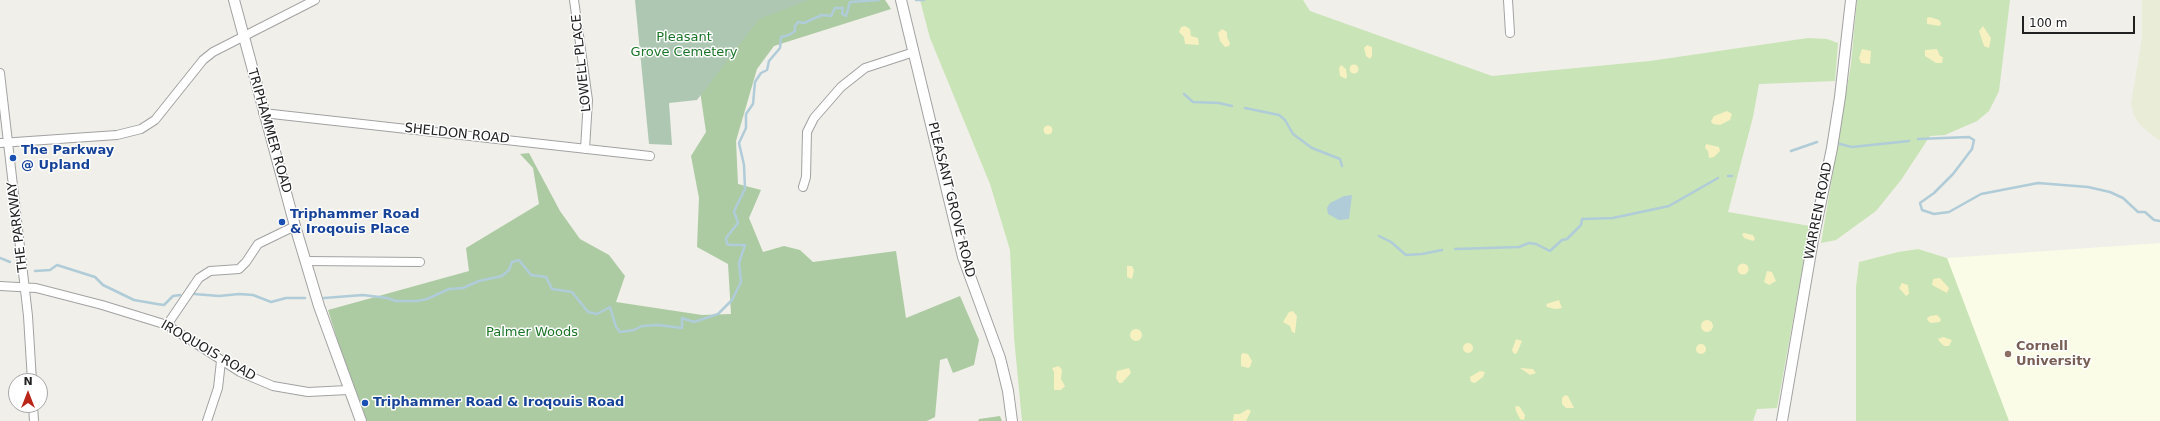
<!DOCTYPE html>
<html>
<head>
<meta charset="utf-8">
<style>
  body { margin:0 }
  #map { position:relative; width:2160px; height:421px; overflow:hidden; background:#f0efe9; font-family:"DejaVu Sans",sans-serif }
  canvas { display:block }
  .north { position:absolute; left:8px; top:373px; width:40px; height:40px; box-sizing:border-box; background:#fff; border:1px solid #a6a6a6; border-radius:50%; rotate:0deg; font-size:11px; font-weight:700; line-height:16px; text-align:center; color:#212121 }
  .north::after { content:''; display:block; margin:auto; width:14px; height:18px; background:#ba2519; clip-path:polygon(50% 0,100% 100%,50% 72%,0 100%) }
  .scale { position:absolute; left:2022px; top:16px; width:113px; height:18px; box-sizing:border-box; border:2px solid #212121; border-top:0; padding-left:5px; font-size:12px; line-height:14px; white-space:nowrap; color:#212121; -webkit-text-stroke:3px #fff; paint-order:stroke }
</style>
</head>
<body>
<div id="map">
<canvas width="2160" height="421"></canvas>
<div class="north">N</div>
<div class="scale">100 m</div>
</div>
<script>
const ctx = document.querySelector('canvas').getContext('2d');
ctx.lineJoin = 'round';
function paint(path, color) {
  ctx.fillStyle = color;
  ctx.fill(path, 'evenodd');
}
function toPath(rows) {
  const path = new Path2D();
  for (const r of rows) {
    if (r.length === 3) {
      path.moveTo(r[0] + r[2], r[1]);
      path.arc(r[0], r[1], r[2], 0, 2 * Math.PI);
      continue;
    }
    path.moveTo(r[0], r[1]);
    for (let i = 2; i < r.length; i += 2) path.lineTo(r[i], r[i + 1]);
  }
  return path;
}
function strokePath(path, color, width, dash) {
  ctx.strokeStyle = color;
  ctx.lineWidth = width;
  ctx.lineCap = dash ? 'butt' : 'round';
  ctx.setLineDash(dash || []);
  ctx.stroke(path);
}
function write(font, color, halo, rows, align = 'center') {
  ctx.font = font + ' "DejaVu Sans",sans-serif';
  ctx.lineWidth = 3;
  ctx.setLineDash([]);
  ctx.textBaseline = 'middle';
  ctx.strokeStyle = halo;
  ctx.fillStyle = color;
  for (const [text, x, y, turn = 0] of rows) {
    ctx.save();
    ctx.translate(x, y);
    ctx.rotate((+turn || 0) * Math.PI / 180);
    ctx.textAlign = isNaN(turn) ? turn : align;
    if (halo) ctx.strokeText(text, 0, 0);
    ctx.fillText(text, 0, 0);
    ctx.restore();
  }
}
paint(toPath([
  [2160,243,2160,421,1856,421,1856,287,1859,262,1898,252,1918,249,1947,258]
]), '#fafce7');
paint(toPath([
  [2142,0,2160,0,2160,141,2140,125,2134,116,2131,104,2142,38]
]), '#e9ecd7');
paint(toPath([
  [920,0,1303,0,1310,11,1492,76,1650,61,1808,38,1827,39,1838,43,1835,81,1759,84,1753,117,1728,212,1810,226,1777,408,1757,409,1753,421,1022,421,1014,337,1010,250,990,184,930,38],
  [1857,0,2010,0,1999,91,1989,111,1977,121,1945,135,1930,136,1901,180,1876,211,1836,240,1821,243,1851,64],
  [1918,249,1947,258,2009,421,1856,421,1856,287,1859,262,1898,252]
]), '#c9e4b6');
paint(toPath([
  [789,0,885,0,891,9,774,46,757,69,736,141,738,184,761,190,749,218,763,252,784,246,800,250,813,262,896,251,906,318,960,296,979,340,974,365,953,373,947,358,940,360,935,417,927,421,363,421,328,310,469,271,466,248,539,204,533,168,520,154,529,153,560,211,580,239,609,255,625,276,616,302,702,315,731,314,728,264,697,247,699,198,691,156,706,132,700,91,760,11],
  [1000,416,1002,421,978,421,979,419]
]), '#accba3');
paint(toPath([
  [1930,17,1939,20,1941,23,1940,26,1927,24,1927,18],
  [1185,26,1190,29,1191,36,1198,38,1199,45,1185,44,1184,37,1179,32,1181,27],
  [1983,26,1991,38,1989,48,1984,46,1979,31],
  [1222,29,1227,32,1227,37,1230,43,1229,46,1225,47,1220,41,1218,33],
  [1367,45,1372,47,1372,56,1370,59,1366,56,1364,48],
  [1862,49,1871,51,1870,64,1861,63,1859,58],
  [1937,49,1940,56,1943,57,1942,63,1936,63,1925,56,1925,50],
  [1354,69,4.5],
  [1341,65,1346,69,1347,76,1346,79,1340,76,1339,68],
  [1727,111,1732,114,1730,120,1720,125,1713,124,1711,121,1714,116],
  [1048,130,4.5],
  [1706,144,1719,147,1720,151,1714,157,1709,158,1708,151,1705,148],
  [1744,233,1753,235,1755,239,1753,241,1744,238,1742,234],
  [1743,269,5.5],
  [1127,266,1132,266,1134,270,1132,279,1127,277],
  [1767,271,1772,272,1776,281,1769,285,1764,282],
  [1940,278,1949,288,1947,293,1932,285,1933,279],
  [1902,283,1908,285,1909,294,1906,296,1899,288],
  [1559,300,1562,308,1555,309,1547,307,1546,304],
  [1293,311,1297,316,1295,333,1292,332,1290,326,1283,322,1289,312],
  [1937,315,1941,319,1940,322,1931,323,1928,321,1927,318,1930,316],
  [1707,326,6],
  [1136,335,6],
  [1943,337,1952,340,1949,346,1944,346,1939,341,1938,339],
  [1516,339,1522,341,1517,353,1514,354,1512,350],
  [1468,348,5],
  [1701,349,5],
  [1243,353,1248,354,1252,361,1250,367,1248,368,1241,366,1241,355],
  [1059,366,1062,370,1061,379,1065,386,1061,390,1054,390,1054,372,1052,368],
  [1129,368,1131,373,1122,383,1119,383,1116,378,1117,371],
  [1520,368,1533,369,1536,373,1530,375],
  [1480,371,1485,372,1483,377,1475,383,1471,382,1470,377],
  [1565,395,1568,396,1574,408,1566,408,1562,404,1562,398],
  [1517,406,1520,407,1525,415,1524,420,1520,419,1516,411,1515,407],
  [1248,409,1251,411,1246,421,1233,421,1234,414,1240,414]
]), '#f7f0c1');
paint(toPath([
  [635,0,809,0,759,19,697,100,669,103,672,145,649,144]
]), '#adc7b3');
paint(toPath([
  [1352,195,1349,219,1339,220,1328,214,1327,208,1330,203,1344,196]
]), '#afccd8');
strokePath(toPath([
  [916,0,924,0],
  [1184,94,1193,102,1219,103,1232,106],
  [1245,108,1279,115,1285,120,1293,134,1312,148,1340,159,1342,166],
  [1918,139,1969,137,1974,140,1972,149,1953,174,1934,193,1920,203,1922,210,1934,214,1949,212,1981,194,2038,183,2088,187,2110,192,2123,198,2138,212,2145,212,2154,220,2160,221],
  [1840,144,1852,147,1909,141],
  [1791,151,1817,142],
  [1728,176,1732,176],
  [1379,236,1391,242,1406,255,1422,254,1442,250],
  [1455,249,1519,247,1529,243,1536,244,1550,251,1562,240,1567,239,1581,225,1582,219,1613,218,1669,206,1718,178],
  [0,258,10,262],
  [35,271,50,270,57,265,95,277,103,285,134,300,157,304,164,305,173,296,180,295],
  [194,294,219,296,239,294,253,295,271,302,286,298,305,298],
  [324,298,363,295,387,298,396,301,417,301,427,299,449,289,463,288,479,281,502,276,509,270,512,262,519,260,531,275,546,277,552,289,572,292,588,312,597,314,610,307,616,327,620,332,634,330,642,326,658,325,682,328,682,318,694,322,718,314,732,300,741,282,739,263,745,245,731,245,727,244,726,238,738,223,734,211,745,189,744,165,739,143,746,128,746,114,753,104,755,82,761,73,767,70,769,61,780,48,781,37,789,35,795,31,795,26,798,22,804,23,822,15,831,16,835,8,843,8,842,14,846,16,850,2,879,0]
]), '#afccd8', 2.5);
const minor = toPath([
  [574,0,588,100,585,149],
  [1508,0,1510,33],
  [0,73,28,316,32,381],
  [263,113,650,156],
  [0,143,117,135,141,129,155,120,203,60,213,52,315,0],
  [803,187,806,177,807,132,814,118,841,87,865,68,914,52],
  [306,261,420,262],
  [0,286,36,288,102,305,167,325,240,372,273,386,308,392,348,390],
  [167,325,199,278,210,271,239,269,246,262,258,244,295,226],
  [33,405,34,421],
  [207,421,218,388,221,361]
]);
const tertiary = toPath([
  [234,0,295,226,319,306,361,421],
  [901,0,963,257,1000,358,1008,391,1012,421],
  [1782,421,1813,240,1832,148,1840,97,1851,0]
]);
strokePath(minor, '#a2a2a2', 10);
strokePath(tertiary, '#a2a2a2', 12);
strokePath(minor, '#fff', 8);
strokePath(tertiary, '#fff', 10);
for (const [x, y, r, color] of [
  [13,158,4,"#1a4fb4"],
  [282,222,4,"#1a4fb4"],
  [2008,354,4,"#8d6e63"],
  [365,403,4,"#1a4fb4"]
]) {
  const dot = new Path2D();
  dot.arc(x, y, r, 0, 2 * Math.PI);
  ctx.fillStyle = color;
  ctx.fill(dot);
  strokePath(dot, '#fff', 1.5);
}
write('13px', '#1a7528', '#fff', [
  ["Pleasant",684,38],
  ["Grove Cemetery",684,53],
  ["Palmer Woods",532,333]
]);
write('13px', '#212121', '#fff', [
  ["LOWELL PLACE",582,63,-96],
  ["TRIPHAMMER ROAD",269,131,74],
  ["SHELDON ROAD",457,134,6],
  ["PLEASANT GROVE ROAD",951,200,76],
  ["WARREN ROAD",1819,211,-79],
  ["THE PARKWAY",18,227,-97],
  ["IROQUOIS ROAD",208,351,30]
]);
write('bold 13px', '#164399', '#fff', [
  ["The Parkway",21,151],
  ["@ Upland",21,166],
  ["Triphammer Road",290,215],
  ["& Iroqouis Place",290,230],
  ["Triphammer Road & Iroqouis Road",373,403]
], 'left');
write('bold 13px', '#785e54', '#fff', [
  ["Cornell",2016,347],
  ["University",2016,362]
], 'left');
</script>
</body>
</html>
